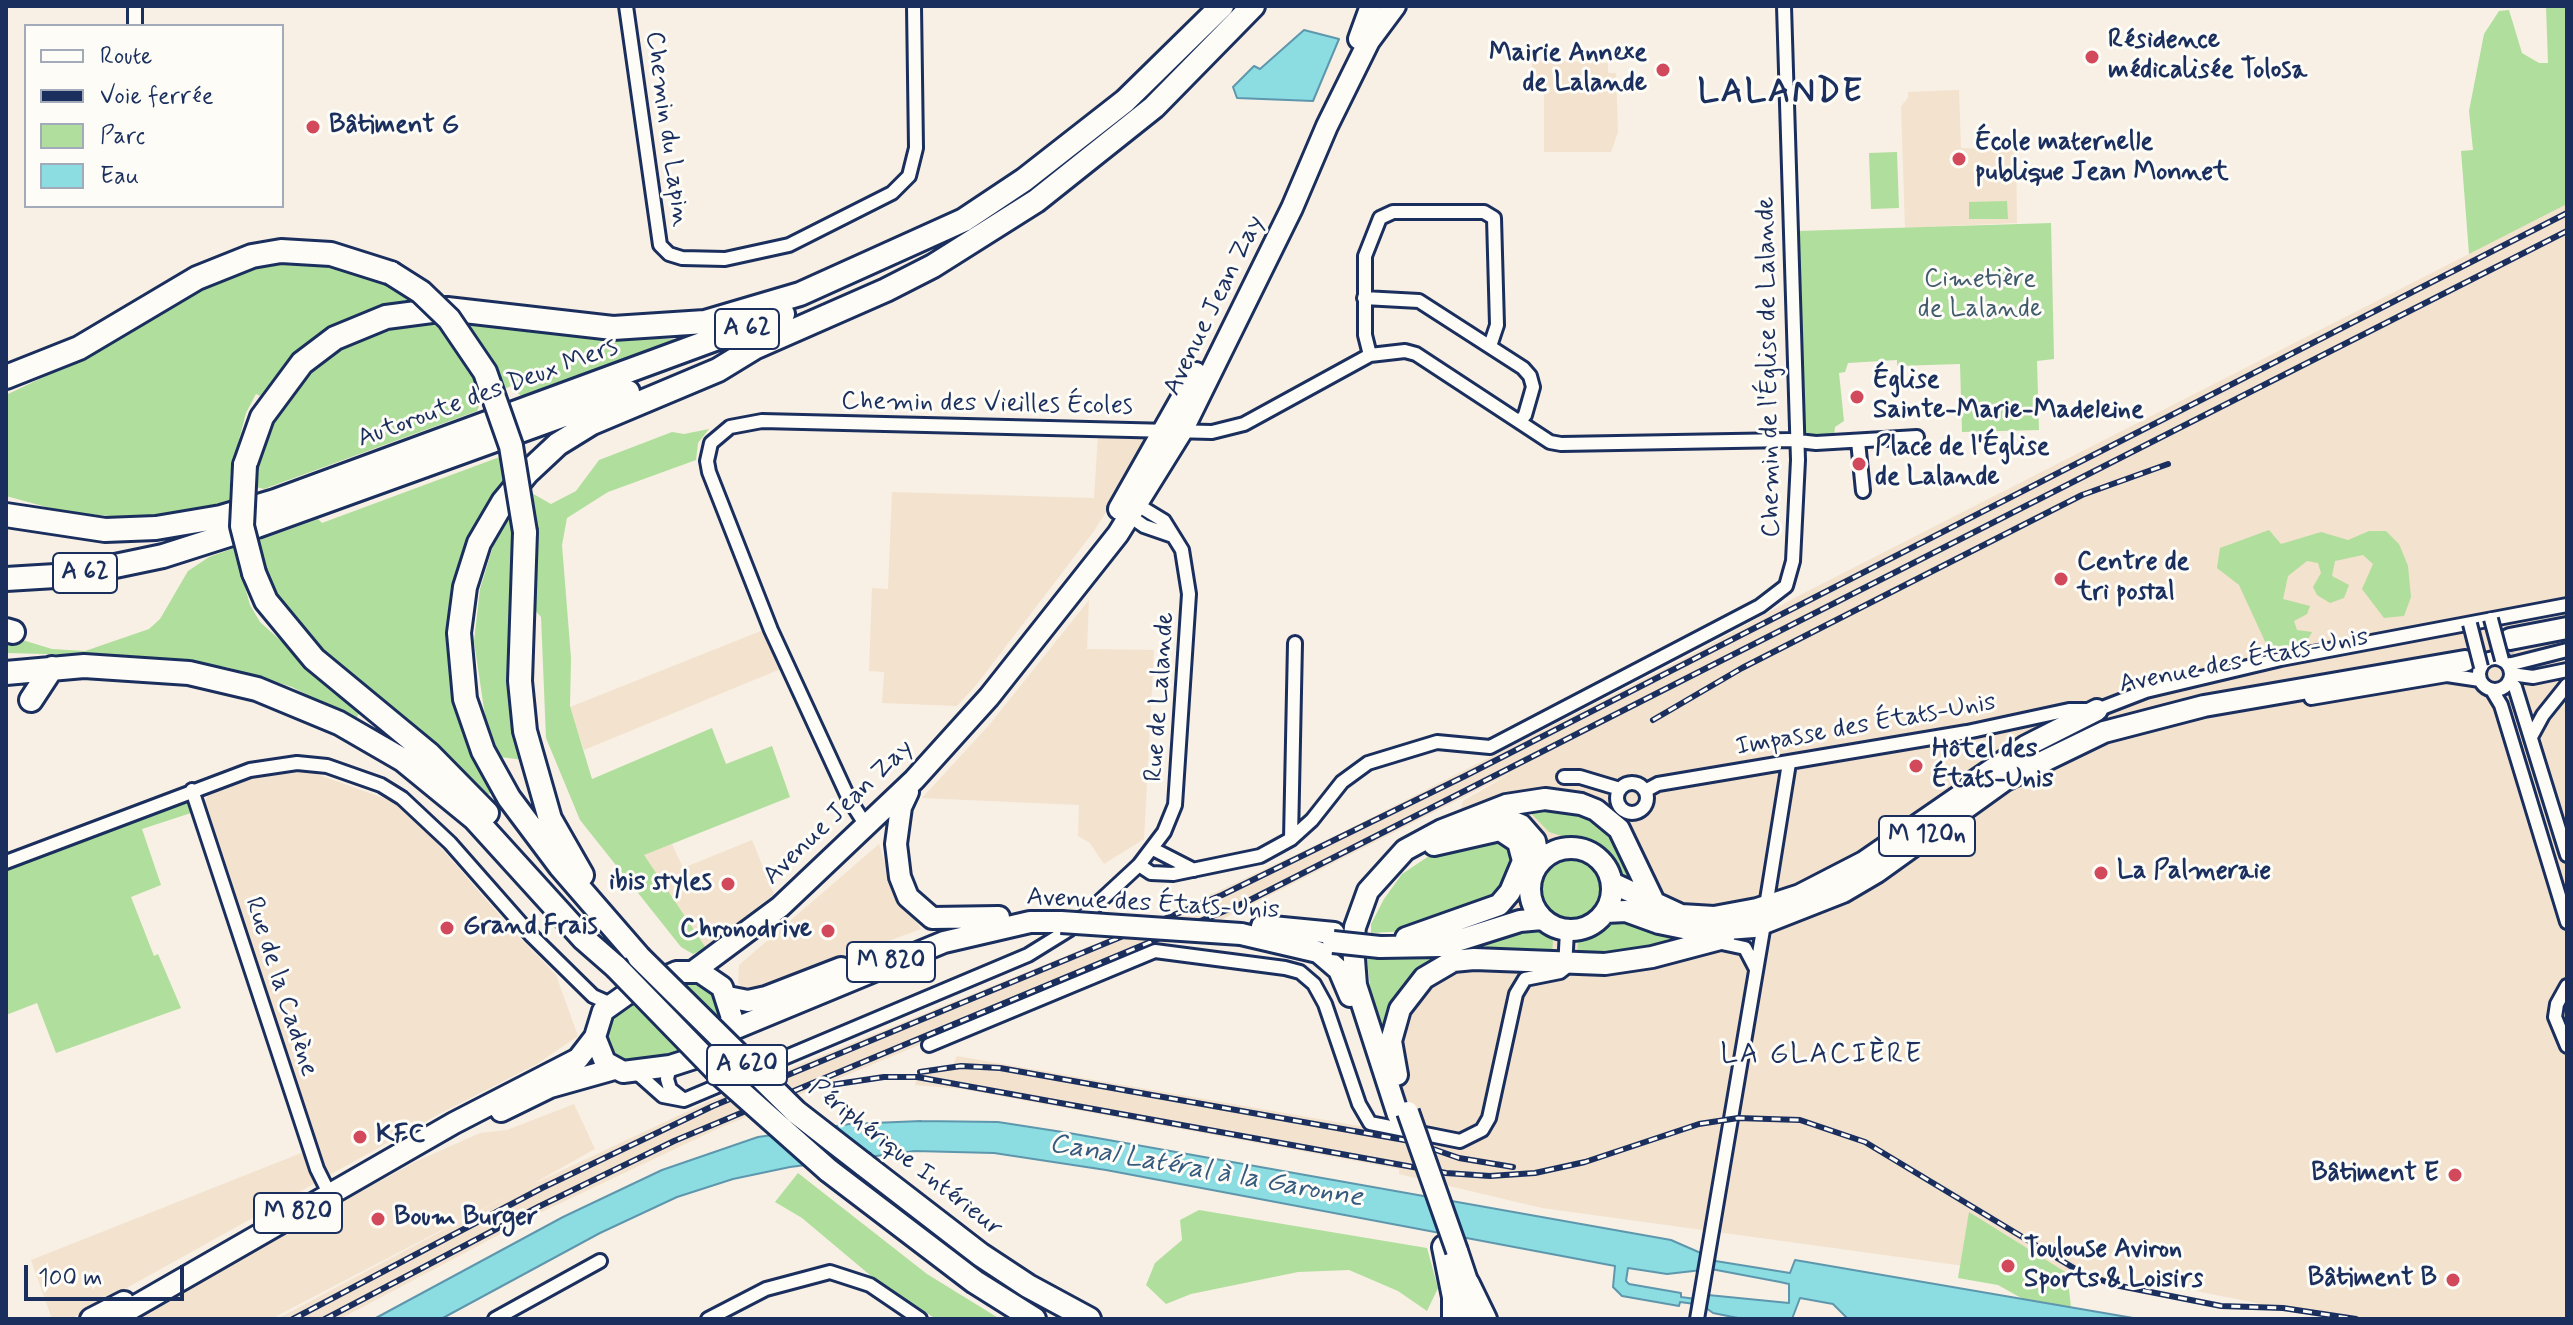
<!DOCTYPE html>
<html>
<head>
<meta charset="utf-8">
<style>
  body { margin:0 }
  #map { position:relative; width:2573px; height:1325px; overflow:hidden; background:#f8f0e4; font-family:Mynerve,sans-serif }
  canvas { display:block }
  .frame { position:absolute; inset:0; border:8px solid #1b2f5e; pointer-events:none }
  .legend { position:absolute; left:24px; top:24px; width:260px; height:184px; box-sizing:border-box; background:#fdfcf7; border:2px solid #a3aaba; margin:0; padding:10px 14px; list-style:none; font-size:24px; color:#1b2f5e }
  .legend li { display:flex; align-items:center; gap:16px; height:40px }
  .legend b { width:40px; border:2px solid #a3aaba }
  .scale { position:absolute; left:24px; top:1265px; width:160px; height:36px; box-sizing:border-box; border:4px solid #1b2f5e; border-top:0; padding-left:10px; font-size:24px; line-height:28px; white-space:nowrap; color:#1b2f5e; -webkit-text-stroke:6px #fdfcf7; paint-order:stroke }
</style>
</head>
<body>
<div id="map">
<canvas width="2573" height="1325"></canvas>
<div class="frame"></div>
<ul class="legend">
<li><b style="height:10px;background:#fdfcf7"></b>Route</li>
<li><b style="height:10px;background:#1b2f5e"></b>Voie ferrée</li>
<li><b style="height:22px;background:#b0de9c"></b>Parc</li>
<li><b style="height:22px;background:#8bdde2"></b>Eau</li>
</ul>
<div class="scale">100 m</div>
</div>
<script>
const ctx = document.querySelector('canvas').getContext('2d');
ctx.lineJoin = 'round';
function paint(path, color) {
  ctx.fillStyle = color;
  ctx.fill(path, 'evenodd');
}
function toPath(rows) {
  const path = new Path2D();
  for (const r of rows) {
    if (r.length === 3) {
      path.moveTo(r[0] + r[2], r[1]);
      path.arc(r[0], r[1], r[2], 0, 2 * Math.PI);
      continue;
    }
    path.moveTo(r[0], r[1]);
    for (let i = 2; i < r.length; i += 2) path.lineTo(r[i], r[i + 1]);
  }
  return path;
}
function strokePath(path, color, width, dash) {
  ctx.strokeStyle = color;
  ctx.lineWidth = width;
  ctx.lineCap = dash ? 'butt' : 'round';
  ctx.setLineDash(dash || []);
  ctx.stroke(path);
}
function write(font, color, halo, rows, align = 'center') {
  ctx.font = font + ' Mynerve,sans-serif';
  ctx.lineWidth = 6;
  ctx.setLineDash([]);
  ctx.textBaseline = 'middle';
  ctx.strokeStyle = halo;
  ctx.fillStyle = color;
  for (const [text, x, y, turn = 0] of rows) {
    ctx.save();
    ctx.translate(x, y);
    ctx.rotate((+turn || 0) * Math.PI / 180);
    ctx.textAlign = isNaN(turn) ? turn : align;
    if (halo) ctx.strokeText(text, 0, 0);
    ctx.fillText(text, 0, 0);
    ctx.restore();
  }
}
paint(toPath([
  [1541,60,1608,63,1608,73,1616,73,1618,132,1611,152,1544,152,1544,78,1532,77,1532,63],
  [1959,90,1961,148,2016,150,2017,223,1905,228,1901,106,1908,98,1908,92],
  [2567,204,2567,1319,2336,1319,2146,1281,2001,1271,1542,1208,1399,1174,1399,1169,961,1089,915,1085,918,1069,952,1066,957,1056,1371,1128,1399,1136,1400,1022,1463,801,1513,772,1225,918,717,1129,544,1211,340,1319,277,1319,526,1186,271,1319,127,1319,415,1162,480,1133,507,1130,574,1104,595,1149,531,1185,705,1103,1176,911,1339,834,1681,660,1802,594],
  [1098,435,1152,439,1094,531,977,684,957,706,882,703,884,672,869,671,872,588,888,589,892,492,1094,498],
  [1089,600,1087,649,1154,650,1144,839,1104,864,1090,843,1078,836,1079,805,922,798,990,724],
  [766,629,783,668,584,750,570,707],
  [305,770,392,801,415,818,514,932,556,975,578,1036,537,1064,441,1113,71,1319,52,1319,31,1260,314,1148,206,823,204,803,211,790,258,775],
  [752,840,774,894,706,948,643,855,672,844,683,868],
  [879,844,892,886,921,929,758,989,743,990,738,982,739,965]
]), '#f3e2cd');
paint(toPath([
  [2546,6,2567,6,2567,204,2469,254,2461,151,2473,150,2469,111,2484,34,2499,11,2509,10,2522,53,2539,63,2548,63],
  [1897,152,1899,208,1871,209,1869,153],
  [2007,201,2008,219,1969,219,1969,202],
  [2051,223,2054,359,2037,361,2039,430,1962,432,1960,364,1897,366,1897,360,1848,363,1845,372,1839,373,1844,421,1835,427,1834,436,1805,437,1798,231],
  [286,260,331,262,390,283,417,302,367,312,320,334,281,369,260,396,256,394,246,413,231,470,229,500,195,512,132,518,65,512,6,496,6,395,96,352,188,293,238,269],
  [437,319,468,359,484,394,477,411,264,489,256,487,252,482,260,441,272,415,307,370,332,350,381,327],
  [460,319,572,337,676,339,521,396,511,386,502,390],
  [709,429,698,443,696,460,608,492,567,518,562,545,571,658,570,706,592,779,712,728,726,764,772,746,790,797,644,855,706,948,693,954,681,947,580,820,546,738,541,617,533,608,530,492,551,504,576,491,599,460,672,432,684,434],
  [505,455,509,481,455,596,494,790,483,799,327,661,273,595,254,542,318,519,322,523],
  [507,515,516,523,524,760,500,757,485,716,474,641,480,589,497,533],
  [2269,530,2281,544,2321,532,2348,540,2369,531,2386,531,2399,544,2408,566,2411,597,2404,616,2384,618,2362,589,2373,564,2363,555,2335,561,2332,576,2349,585,2344,598,2330,603,2317,595,2313,587,2321,573,2318,563,2307,561,2288,576,2283,599,2310,606,2307,614,2294,621,2297,630,2312,632,2306,643,2268,648,2239,585,2217,568,2220,548],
  [234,548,250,605,260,622,360,712,355,720,292,687,227,667,123,656,6,653,6,635,52,649,85,651,149,629,160,619,188,571,209,557],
  [183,800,190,802,194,812,142,829,161,885,131,897,154,956,158,954,181,1008,56,1053,37,1003,6,1015,6,866],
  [1551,803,1608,823,1639,881,1630,884,1620,876,1611,858,1600,848,1549,832,1523,805],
  [1501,837,1516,854,1506,891,1409,931,1371,933,1371,924,1384,899,1402,874,1441,848],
  [1572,857,1598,871,1603,892,1594,912,1574,921,1553,916,1545,908,1539,889,1541,879,1553,863],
  [1620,917,1694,936,1639,957,1577,955,1578,942],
  [1540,929,1553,938,1552,960,1455,955,1384,1040,1371,994,1366,952],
  [691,978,709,987,714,995,721,1012,714,1031,688,1051,637,1066,612,1057,604,1041,610,1017,634,998],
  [798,1173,927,1274,1000,1319,936,1319,877,1281,802,1218,775,1202],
  [1199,1210,1427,1248,1438,1288,1427,1311,1398,1291,1349,1270,1298,1272,1191,1294,1166,1304,1146,1285,1155,1263,1182,1240,1180,1220],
  [1969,1212,2067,1273,2071,1307,2023,1299,1998,1285,1958,1278]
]), '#b0de9c');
const water = toPath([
  [1304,30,1339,39,1313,101,1237,98,1233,87,1254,66,1260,69,1304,30],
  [921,1121,998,1122,1069,1133,1671,1240,1703,1254,1703,1259,1790,1273,1795,1260,2139,1319,1848,1319,1833,1304,1800,1298,1792,1319,1743,1319,1713,1313,1702,1305,1680,1302,1679,1306,1622,1296,1613,1287,1615,1266,1106,1170,994,1153,915,1151,790,1167,733,1179,677,1197,600,1233,441,1319,374,1319,563,1217,662,1170,758,1137,850,1124,921,1121],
  [1628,1268,1667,1274,1711,1269,1780,1282,1789,1284,1789,1303,1708,1295,1703,1300,1681,1297,1681,1293,1629,1284,1626,1281,1628,1268]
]);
paint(water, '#8bdde2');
strokePath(water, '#5e97ad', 2);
strokePath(toPath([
  [2465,661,2514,652]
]), '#ccc9c9', 20, [20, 10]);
const minor = toPath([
  [135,6,135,26],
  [626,6,660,245,669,254,682,258,725,259,789,245,892,193,909,176,916,148,914,6],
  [1364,298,1419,301,1523,368,1530,376,1533,387,1525,415,1520,421],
  [1370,355,1365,335,1365,256,1380,218,1393,212,1484,212,1494,218,1497,325,1490,346],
  [1858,441,1863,491],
  [1127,514,1144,526,1173,536],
  [2495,674,16],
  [2508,665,2567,650],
  [2511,674,2533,677,2567,670],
  [2509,681,2515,687,2567,855],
  [2492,690,2501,705,2567,922],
  [2311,698,2447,675,2480,680],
  [2531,737,2543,715,2567,685],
  [1564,777,1580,777,1620,789],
  [1632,798,15],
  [192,790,317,1169,330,1195],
  [1645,791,1658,784,1967,732,2069,710,2097,710,2146,691,2281,659,2567,605],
  [867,827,849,799,771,630,709,472,707,461,711,443,730,427,762,421,1212,432,1244,424,1370,355,1405,351,1416,354,1550,442,1561,444,1789,440,1816,443,1917,437],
  [1291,839,1295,643],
  [1153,849,1194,870],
  [6,862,250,770,297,763,327,766,381,785,402,798,450,843,531,935,593,996,611,1004],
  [1139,865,1151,873,1173,874,1260,856,1291,839,1312,820,1342,782,1368,763,1437,742,1490,747,1760,606,1786,586,1793,561,1798,460,1784,6],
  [1766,906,1789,763],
  [1717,942,1745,948,1756,969],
  [2567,986,2557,1004,2555,1017,2567,1046],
  [929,1045,1155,951,1285,968,1300,972,1314,984,1325,1004,1359,1104,1370,1123,1460,1141,1482,1130,1489,1118,1516,994,1525,979,1560,972,1565,968,1567,931],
  [670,1066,667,1079,670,1089,684,1100],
  [636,1072,663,1096,684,1100,1028,955,1070,929,1139,865,1164,832,1175,805,1189,594,1182,550,1164,521,1141,507,1129,505],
  [495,1319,600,1261],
  [708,1319,766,1289,830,1272,870,1285,920,1319],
  [1697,1319,1764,924]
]);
const primary = toPath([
  [1359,39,1371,6],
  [1119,509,1196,373],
  [2510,639,2567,628],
  [1968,791,1975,781,2026,746,2097,710],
  [908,792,901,807,896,844,900,877,908,897,932,918,999,917],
  [1484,821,1504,818,1521,825,1535,841,1539,863],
  [1571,889,41],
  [1612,883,1681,915,1714,917,1757,909,1800,895,1864,862,1964,793],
  [1606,912,1626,911,1659,923,1698,931,1754,927,1843,892,1877,872,2005,780,2104,732,2204,706,2465,661],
  [1262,926,1334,933],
  [1241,934,1318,952,1339,970,1350,996],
  [1406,938,1499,905,1510,892,1523,861,1518,842,1500,830,1434,845],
  [1380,947,1441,946,1520,921,1542,919],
  [694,971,780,907,914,780,989,697,1118,534,1182,431,1292,208,1327,126,1369,41,1395,6],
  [677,972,700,972,722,987,732,1018,723,1040,701,1056,670,1066,623,1072,605,1062,595,1037,603,1011,627,994,677,972],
  [728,997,748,1001,766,997,841,968],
  [729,1031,944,942,1030,922,1061,922],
  [1397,1075,1391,1041,1400,1009,1424,978,1453,961,1474,959,1605,964,1652,957,1724,938],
  [501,1111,550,1087,614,1069],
  [1398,1115,1356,985,1353,946,1355,927,1368,891,1405,850,1442,830,1506,805,1545,799,1581,804,1596,810,1619,829,1656,906],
  [1457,1251,1472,1296],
  [1459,1284,1468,1319],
  [91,1319,124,1302],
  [113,1319,454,1123,578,1059,595,1037]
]);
const motorway = toPath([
  [6,377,79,348,197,278,252,256,281,251,331,254,391,273],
  [245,465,262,417,302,363,335,338,386,317,447,309,613,328,705,322,800,294,964,220,1024,180,1125,101,1222,6],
  [6,515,105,530,156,528,221,517,275,501,783,314],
  [525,532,520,681,525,731,550,819,582,875],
  [254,573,266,601,314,659,429,754,487,813],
  [6,579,72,575,163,556,257,526,628,392],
  [6,630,13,632],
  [6,673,84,666,189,673,257,689,339,723,403,760,475,819,584,939,616,967],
  [31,700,52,668],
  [639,957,560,866,509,798,483,751,465,699,459,633,465,587,479,543,503,502,527,473,558,444,592,423,718,370,754,348,886,290,933,266,1036,201,1154,107,1253,6],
  [863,1164,981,1255,1028,1286,1089,1319],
  [828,1170,975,1282,1034,1319],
  [1444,1247,1454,1297,1454,1319],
  [1468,1284,1485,1319]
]);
strokePath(minor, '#1b2f5e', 18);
strokePath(primary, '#1b2f5e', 26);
strokePath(motorway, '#1b2f5e', 28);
strokePath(minor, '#fdfcf7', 12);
strokePath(primary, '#fdfcf7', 20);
strokePath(motorway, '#fdfcf7', 22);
const rail = toPath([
  [1653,720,1742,668,2082,495,2168,464],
  [920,1072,961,1066,1000,1068,1410,1141,1459,1158,1513,1167],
  [817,1087,884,1077,917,1077,1446,1173,1490,1176,1535,1173,1585,1162,1699,1124,1738,1118,1800,1120,1865,1142,2082,1273,2115,1285,2221,1306,2283,1308,2356,1319],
  [293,1319,542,1188,713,1106,1222,895,1465,776,2567,213],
  [325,1319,540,1206,674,1141,1246,902,2567,231]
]);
strokePath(rail, '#1b2f5e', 6);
strokePath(rail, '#fdfcf7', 3, [9]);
const minorBridge = toPath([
  [2491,619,2502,660],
  [2470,624,2481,667]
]);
const primaryBridge = toPath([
  [1061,922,1241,934],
  [1333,942,1380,947],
  [1408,1112,1457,1251]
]);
const motorwayBridge = toPath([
  [391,273,421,292,449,319,485,372,511,446,525,532],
  [245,465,242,526,254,573],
  [639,957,796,1112,863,1164],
  [616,967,720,1074,828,1170]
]);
strokePath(minorBridge, '#1b2f5e', 18, []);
strokePath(primaryBridge, '#1b2f5e', 26, []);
strokePath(motorwayBridge, '#1b2f5e', 28, []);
strokePath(minorBridge, '#fdfcf7', 12);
strokePath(primaryBridge, '#fdfcf7', 20);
strokePath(motorwayBridge, '#fdfcf7', 22);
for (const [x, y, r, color] of [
  [2092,57,8,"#d1495b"],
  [1663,70,8,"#d1495b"],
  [313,127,8,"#d1495b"],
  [1959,159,8,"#d1495b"],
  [1857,397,8,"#d1495b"],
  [1859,464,8,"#d1495b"],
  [2061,579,8,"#d1495b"],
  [1916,766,8,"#d1495b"],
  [2101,873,8,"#d1495b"],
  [728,884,8,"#d1495b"],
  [447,928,8,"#d1495b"],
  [828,931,8,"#d1495b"],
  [360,1137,8,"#d1495b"],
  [2455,1175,8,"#d1495b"],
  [378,1219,8,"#d1495b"],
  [2008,1266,8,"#d1495b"],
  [2453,1280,8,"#d1495b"]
]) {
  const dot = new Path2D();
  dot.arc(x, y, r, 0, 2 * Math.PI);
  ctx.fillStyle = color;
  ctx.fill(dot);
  strokePath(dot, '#fdfcf7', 3);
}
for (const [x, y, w] of [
  [747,329,64],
  [85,573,64],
  [1927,836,96],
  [891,962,88],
  [747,1065,80],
  [298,1213,88]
]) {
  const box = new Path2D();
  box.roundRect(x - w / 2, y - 20, w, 40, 6);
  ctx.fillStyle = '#fdfcf7';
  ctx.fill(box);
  strokePath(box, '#1b2f5e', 2);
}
write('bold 24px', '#1b2f5e', null, [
  ["A 62",747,329],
  ["A 62",85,573],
  ["M 120n",1927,836],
  ["M 820",891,962],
  ["A 620",747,1065],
  ["M 820",298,1213]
]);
write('bold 26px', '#1b2f5e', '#fdfcf7', [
  ["Résidence",2108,42],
  ["médicalisée Tolosa",2108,72],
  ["Mairie Annexe",1647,55,"right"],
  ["de Lalande",1647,85,"right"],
  ["Bâtiment G",329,127],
  ["École maternelle",1975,144],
  ["publique Jean Monnet",1975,174],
  ["Église",1873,382],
  ["Sainte-Marie-Madeleine",1873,412],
  ["Place de l'Église",1875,449],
  ["de Lalande",1875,479],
  ["Centre de",2077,564],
  ["tri postal",2077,594],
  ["Hôtel des",1932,751],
  ["États-Unis",1932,781],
  ["La Palmeraie",2117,873],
  ["ibis styles",712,884,"right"],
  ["Grand Frais",463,928],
  ["Chronodrive",812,931,"right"],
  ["KFC",376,1137],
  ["Bâtiment E",2439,1175,"right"],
  ["Boum Burger",394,1219],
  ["Toulouse Aviron",2024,1251],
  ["Sports & Loisirs",2024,1281],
  ["Bâtiment B",2437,1280,"right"]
], 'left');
write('26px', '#1b2f5e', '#fdfcf7', [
  ["Chemin du Lapin",666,129,82],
  ["Avenue Jean Zay",1215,306,-64],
  ["Chemin de l'Église de Lalande",1770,367,-91],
  ["Autoroute des Deux Mers",488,394,-20],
  ["Chemin des Vieilles Écoles",987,405,1],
  ["Avenue des États-Unis",2244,662,-11],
  ["Rue de Lalande",1161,697,-86],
  ["Impasse des États-Unis",1866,726,-10],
  ["Avenue Jean Zay",839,813,-44],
  ["Avenue des États-Unis",1153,905,3],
  ["Rue de la Cadène",280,987,72],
  ["Périphérique Intérieur",905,1159,38]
]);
write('26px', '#405b6e', '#fdfcf7', [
  ["Cimetière",1980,281],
  ["de Lalande",1980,311]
]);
ctx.letterSpacing = '2px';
write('28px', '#1b2f5e', '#fdfcf7', [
  ["LA GLACIÈRE",1822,1056]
]);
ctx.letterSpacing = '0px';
write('italic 28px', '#375a7f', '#fdfcf7', [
  ["Canal Latéral à la Garonne",1206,1172,10]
]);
ctx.letterSpacing = '2px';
write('bold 34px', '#1b2f5e', '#fdfcf7', [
  ["LALANDE",1781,94]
]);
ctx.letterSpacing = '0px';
</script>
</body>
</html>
